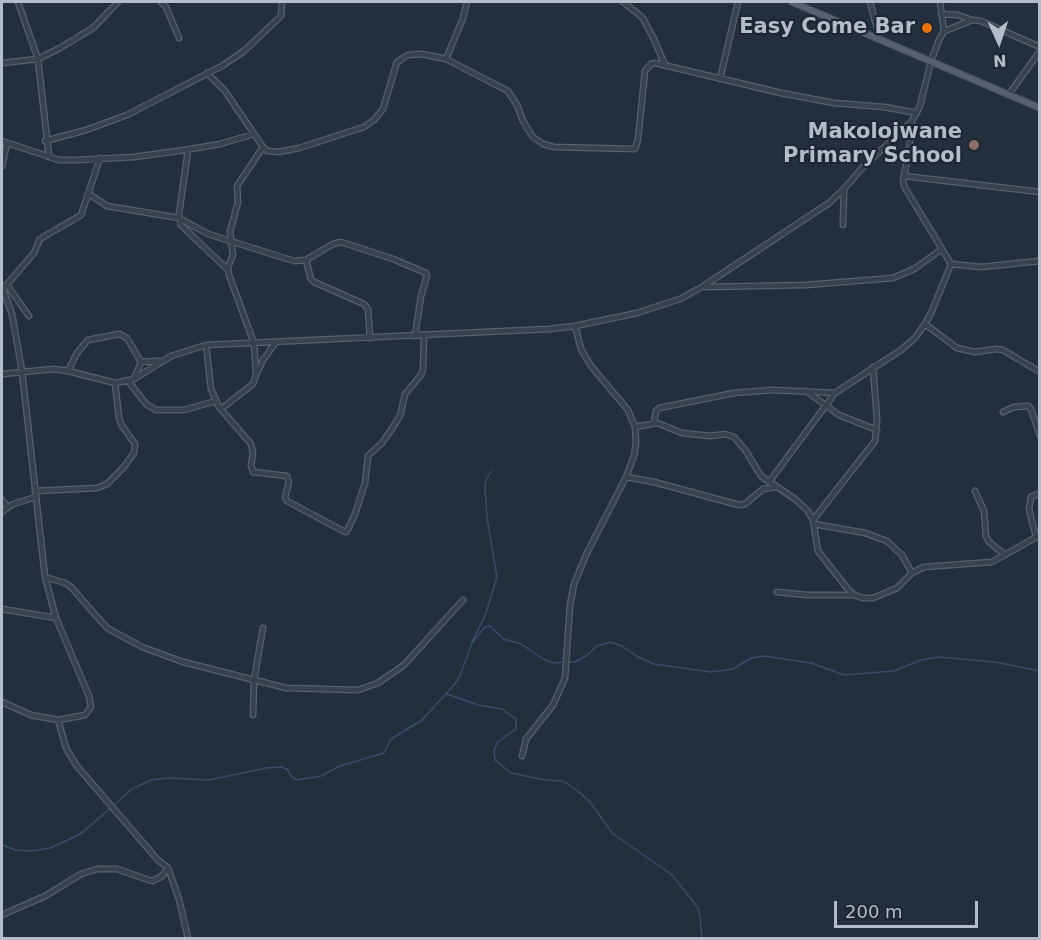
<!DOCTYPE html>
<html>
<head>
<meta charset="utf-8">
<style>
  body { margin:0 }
  #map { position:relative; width:1041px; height:940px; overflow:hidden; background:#242f3e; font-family:"DejaVu Sans",sans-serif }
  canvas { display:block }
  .frame { position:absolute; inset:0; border:3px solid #b4bcc9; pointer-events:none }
  .north { position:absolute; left:969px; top:12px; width:60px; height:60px; -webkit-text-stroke:4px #1d2633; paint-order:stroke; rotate:177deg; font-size:16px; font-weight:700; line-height:24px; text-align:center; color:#b4bcc9 }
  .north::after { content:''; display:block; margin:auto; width:21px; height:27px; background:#b4bcc9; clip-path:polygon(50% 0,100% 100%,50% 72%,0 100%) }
  .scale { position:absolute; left:834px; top:901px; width:144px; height:27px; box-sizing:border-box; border:3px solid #b4bcc9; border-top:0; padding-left:8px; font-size:18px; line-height:21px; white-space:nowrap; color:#b4bcc9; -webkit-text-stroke:4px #1d2633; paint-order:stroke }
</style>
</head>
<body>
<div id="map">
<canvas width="1041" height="940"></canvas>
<div class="frame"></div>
<div class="north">N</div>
<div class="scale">200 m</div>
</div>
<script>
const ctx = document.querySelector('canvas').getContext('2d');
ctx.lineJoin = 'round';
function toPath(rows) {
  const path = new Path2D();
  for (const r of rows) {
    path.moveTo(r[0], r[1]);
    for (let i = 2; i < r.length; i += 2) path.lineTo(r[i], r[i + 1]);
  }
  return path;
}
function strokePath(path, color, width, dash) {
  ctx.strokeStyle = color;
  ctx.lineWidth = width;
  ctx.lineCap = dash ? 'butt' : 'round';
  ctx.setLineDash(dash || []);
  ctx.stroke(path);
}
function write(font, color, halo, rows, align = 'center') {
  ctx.font = font + ' "DejaVu Sans",sans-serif';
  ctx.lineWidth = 4.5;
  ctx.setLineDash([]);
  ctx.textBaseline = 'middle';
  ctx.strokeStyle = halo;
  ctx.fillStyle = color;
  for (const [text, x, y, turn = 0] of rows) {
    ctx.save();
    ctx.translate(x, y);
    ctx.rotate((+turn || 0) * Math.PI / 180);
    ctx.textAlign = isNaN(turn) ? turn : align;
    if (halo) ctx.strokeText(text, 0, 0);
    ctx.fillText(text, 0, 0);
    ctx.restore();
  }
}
strokePath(toPath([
  [472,642,485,616,497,577,487,517,485,488,486,480,491,471],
  [569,662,575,662,586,656,597,646,610,642,622,646,638,657,654,664,711,672,733,669,751,658,764,656,811,663,844,675,894,671,921,660,939,657,995,662,1040,671],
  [447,694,478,705,502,709,516,719,516,729,498,742,494,750,495,760,511,773,545,780,563,781,579,792,590,802,613,834,671,874,677,881,698,908,700,917,702,938],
  [2,845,16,850,31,851,50,848,70,839,83,832,132,789,151,780,169,778,209,780,266,768,281,767,287,769,292,777,297,780,321,776,340,766,384,753,391,739,422,720,454,685,459,678,472,643,485,627,490,626,504,639,521,644,543,659,553,663,564,662]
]), '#394c67', 1.5);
const minor = toPath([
  [18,2,38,59,49,157],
  [161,2,166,7,179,38],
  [623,2,642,17,653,37,665,65],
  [870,2,880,39],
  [941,14,958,15,972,20],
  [945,31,972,20,981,21,1040,47],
  [446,59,463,18,467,2],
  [2,63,38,59,60,48,93,28,118,2],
  [207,73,225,91,263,147,267,151,279,152,299,148,364,127,374,120,383,109,397,62,408,55,422,54,446,59,508,91,517,105,523,121,533,137,543,144,554,147,635,149,638,139,645,71,651,64,655,63,781,93,834,103,884,107,917,113],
  [720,79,738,2],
  [1009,94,1040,51],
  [912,121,909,152,903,180,904,186,951,264,981,267,1040,261],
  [2,141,59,160,76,160,134,157,185,150,220,144,254,134],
  [45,141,86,130,127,115,222,66,244,51,281,16,282,2],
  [188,150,179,214,181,225,228,270],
  [2,166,7,143],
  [904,176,1040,192],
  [89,194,107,206,179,218,208,234,294,261,306,260,333,244,341,242,393,259,426,273,427,276,421,296,415,336],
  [843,225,844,189],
  [306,260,311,279,314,282,364,304,368,309,370,338],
  [7,285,29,316],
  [2,286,12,314,22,371,45,577,56,618,89,696,91,707,85,715,58,720,31,715,2,702],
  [705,287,806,285,893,278,914,269,942,249],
  [3,289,34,253,40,239,81,215,100,158],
  [925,324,957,348,975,352,996,349,1003,350,1040,372],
  [206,345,211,389,219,407,251,444,253,453,251,465,253,472,287,476,289,482,285,497,287,501,345,532,347,531,355,514,365,483,368,456,382,443,391,430,400,416,405,394,421,375,423,369,424,336],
  [68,371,77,353,88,340,119,334,127,338,141,362,160,361],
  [257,373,263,360,276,342],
  [2,374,54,369,68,371,115,383,134,379,171,356,206,345,549,329,575,326,637,313,680,299,702,287,829,203,844,189,863,167,912,121,920,106,931,61,939,40,944,31,940,2],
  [134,379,141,362],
  [128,381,146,404,156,410,184,410,216,401],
  [806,391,839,415,877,430],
  [221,409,253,384,256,375,254,343,229,275,228,267,233,255,230,232,238,202,237,186,263,147],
  [1003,412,1014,407,1028,406,1031,409,1040,436],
  [654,422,656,411,659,408,734,393,773,390,835,393],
  [635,427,657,423,682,433,710,436,725,434,734,437,746,451,761,476,795,499,808,511,813,520,818,551,847,588,854,595,863,598,873,598,897,588,912,573,924,567,992,562,1040,535],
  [626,477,654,482,739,505,745,504,763,489,776,487],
  [769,482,835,393,901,350,915,338,925,324,932,311,951,264],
  [35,491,97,488,107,484,123,468,134,453,135,444,122,426,119,418,115,383],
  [975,491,984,511,986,536,989,542,1004,554],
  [2,500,8,507],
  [2,512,11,505,35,497],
  [813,520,875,441,877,419,873,367],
  [814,524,865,533,887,541,902,555,912,573],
  [1036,537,1029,509,1031,497,1040,493],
  [45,577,65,583,71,587,107,628,142,647,183,662,286,688,358,690,378,683,404,665,463,600],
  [777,592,807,595,854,595],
  [2,609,56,618],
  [253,715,254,680,263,628],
  [58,720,66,748,76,765,157,859,168,868,179,899,188,938],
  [522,756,526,739,553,705,565,678,570,605,574,584,587,553,626,477,634,456,636,443,635,427,628,410,591,366,581,349,575,326],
  [2,915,45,896,81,874,97,869,117,869,152,881,161,877,168,868]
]);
const major = toPath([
  [792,2,1040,108]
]);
strokePath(minor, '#565f6c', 7);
strokePath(major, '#414a57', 8);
strokePath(minor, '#38414e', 4.5);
strokePath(major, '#56606e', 6);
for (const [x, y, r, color] of [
  [927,28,6,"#e8710a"],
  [974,145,6,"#8d6e63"]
]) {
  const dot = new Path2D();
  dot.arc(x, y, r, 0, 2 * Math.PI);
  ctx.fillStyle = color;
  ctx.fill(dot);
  strokePath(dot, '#1d2633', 2);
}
write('bold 21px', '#b4bcc9', '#1d2633', [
  ["Easy Come Bar",915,28],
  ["Makolojwane",962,133],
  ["Primary School",962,157]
], 'right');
</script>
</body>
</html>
